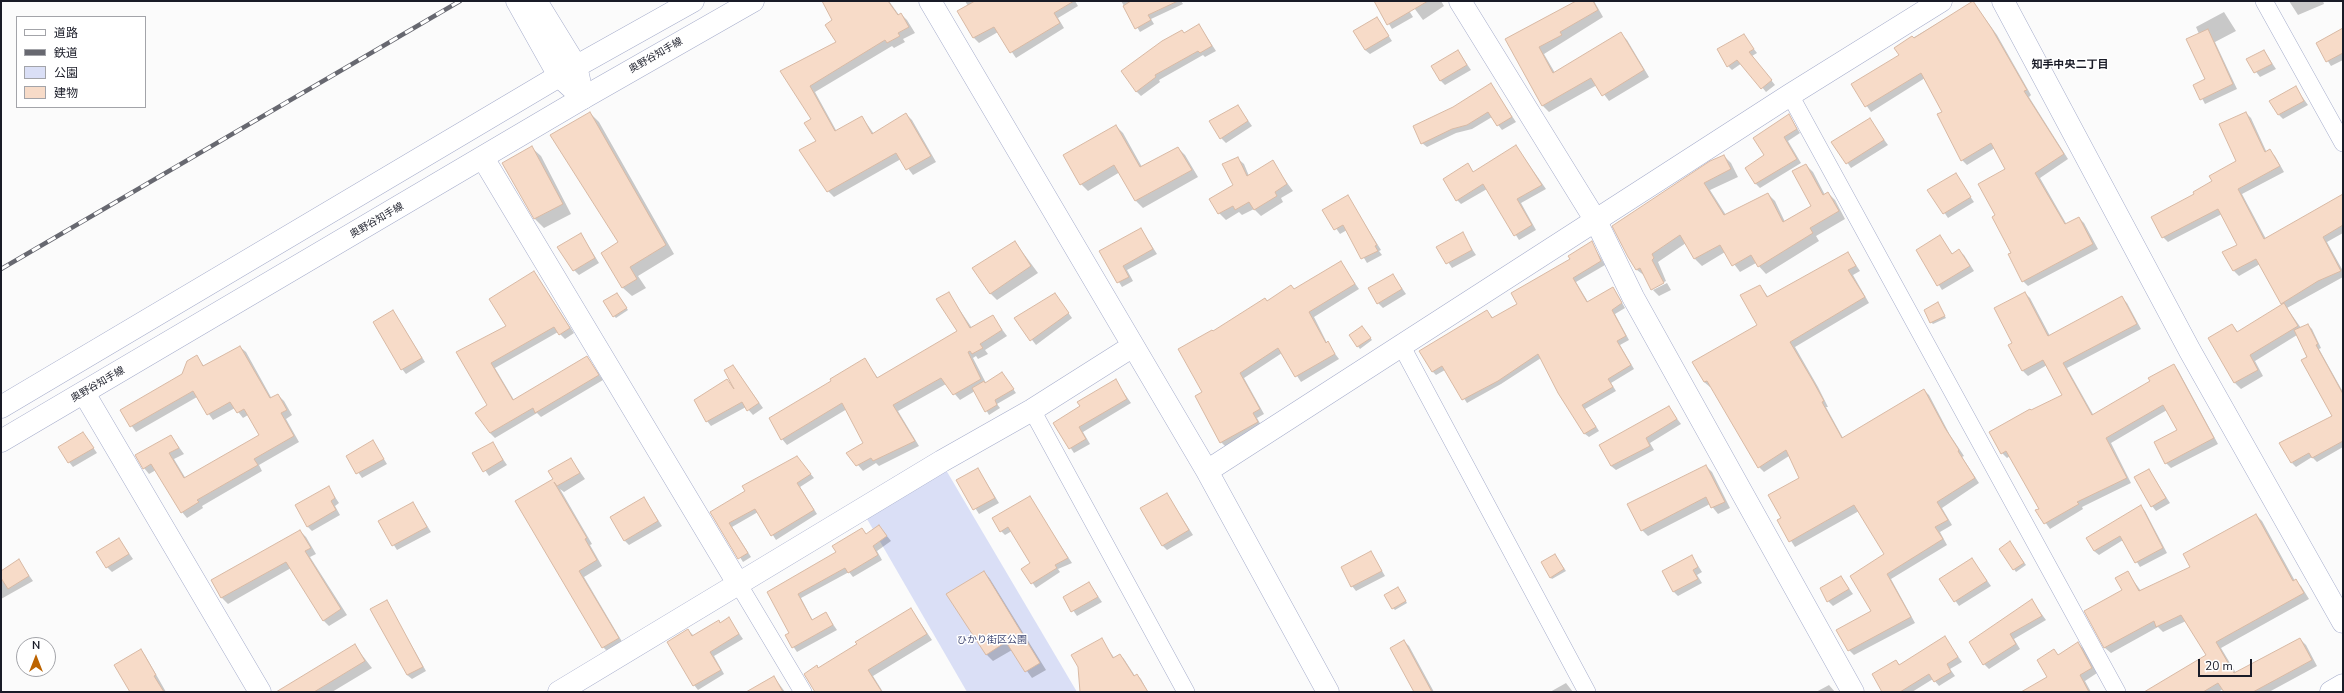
<!DOCTYPE html>
<html>
<head>
<meta charset="utf-8">
<style>
  body { margin:0 }
  #map { position:relative; width:2344px; height:693px; overflow:hidden; background:#fbfbfb; font-family:"Nunito Sans","Noto Sans JP",sans-serif }
  canvas { display:block }
  .frame { position:absolute; inset:0; border:2px solid #191b27; pointer-events:none }
  .legend { position:absolute; left:16px; top:16px; width:130px; height:92px; box-sizing:border-box; background:#fff; border:1px solid #a3a4a9; margin:0; padding:5px 7px; list-style:none; font-size:12px; color:#191b27 }
  .legend li { display:flex; align-items:center; gap:8px; height:20px }
  .legend b { width:20px; border:1px solid #a3a4a9 }
  .north { position:absolute; left:16px; top:637px; width:40px; height:40px; box-sizing:border-box; background:#fff; border:1px solid #a3a4a9; border-radius:50%; rotate:0deg; font-size:11px; font-weight:700; line-height:16px; text-align:center; color:#191b27 }
  .north::after { content:''; display:block; margin:auto; width:14px; height:18px; background:#bc6300; clip-path:polygon(50% 0,100% 100%,50% 72%,0 100%) }
  .scale { position:absolute; left:2198px; top:659px; width:54px; height:18px; box-sizing:border-box; border:2px solid #191b27; border-top:0; padding-left:5px; font-size:12px; line-height:14px; white-space:nowrap; color:#191b27; -webkit-text-stroke:3px #fff; paint-order:stroke }
</style>
</head>
<body>
<div id="map">
<canvas width="2344" height="693"></canvas>
<div class="frame"></div>
<ul class="legend">
<li><b style="height:5px;background:#fff"></b>道路</li>
<li><b style="height:5px;background:#676870"></b>鉄道</li>
<li><b style="height:11px;background:#dadff6"></b>公園</li>
<li><b style="height:11px;background:#f7dbc8"></b>建物</li>
</ul>
<div class="north">N</div>
<div class="scale">20 m</div>
</div>
<script>
const ctx = document.querySelector('canvas').getContext('2d');
ctx.lineJoin = 'round';
function paint(path, color) {
  ctx.fillStyle = color;
  ctx.fill(path, 'evenodd');
}
function toPath(rows) {
  const path = new Path2D();
  for (const r of rows) {
    path.moveTo(r[0], r[1]);
    for (let i = 2; i < r.length; i += 2) path.lineTo(r[i], r[i + 1]);
  }
  return path;
}
function strokePath(path, color, width, dash) {
  ctx.strokeStyle = color;
  ctx.lineWidth = width;
  ctx.lineCap = dash ? 'butt' : 'round';
  ctx.setLineDash(dash || []);
  ctx.stroke(path);
}
function write(font, color, halo, rows, align = 'center') {
  ctx.font = font + ' "Nunito Sans","Noto Sans JP",sans-serif';
  ctx.lineWidth = 3;
  ctx.setLineDash([]);
  ctx.textBaseline = 'middle';
  ctx.strokeStyle = halo;
  ctx.fillStyle = color;
  for (const [text, x, y, turn = 0] of rows) {
    ctx.save();
    ctx.translate(x, y);
    ctx.rotate((+turn || 0) * Math.PI / 180);
    ctx.textAlign = isNaN(turn) ? turn : align;
    if (halo) ctx.strokeText(text, 0, 0);
    ctx.fillText(text, 0, 0);
    ctx.restore();
  }
}
paint(toPath([
  [946,470,1077,692,967,692,867,519]
]), '#dadff6');
paint(toPath([
  [823,1,889,1,899,15,901,14,907,20,915,33,903,39,905,42,894,48,892,46,815,92,837,132,862,117,874,134,906,114,912,120,936,162,913,175,901,159,834,197,828,191,812,120,782,72,838,42,834,21],
  [965,1,1075,1,1078,6,1058,18,1064,28,1016,58,998,32,979,43,974,38,959,11,968,6],
  [1121,1,1181,1,1183,4,1151,19,1154,24,1140,32],
  [1375,1,1403,1,1413,17,1392,29],
  [1409,1,1441,1,1444,6,1423,20],
  [1577,1,1594,1,1603,17,1544,54,1555,73,1620,33,1627,40,1649,77,1609,101,1597,85,1549,112,1543,106,1506,39],
  [2289,1,2323,1,2324,4,2298,15],
  [1973,2,1997,35,2031,95,2029,97,2068,159,2040,178,2067,225,2079,218,2084,223,2098,249,2028,286,2023,281,1997,215,2006,169,1995,148,1967,165,1962,160,1943,112,1925,78,1871,112,1852,85,1900,55,1896,48],
  [2224,12,2236,31,2215,42,2237,89,2205,104,2195,85,2206,80,2199,34,2196,27],
  [1377,18,1392,41,1370,54,1365,50],
  [1199,25,1216,51,1205,57,1203,55,1159,80,1160,82,1141,96,1136,91,1184,34],
  [2343,29,2343,60,2331,66,2317,44],
  [1743,35,1757,53,1752,56,1775,85,1766,92,1742,63,1732,70,1728,66],
  [1458,51,1471,70,1445,85,1440,80],
  [2264,51,2276,69,2260,77,2247,60],
  [1491,85,1516,122,1502,130,1492,117,1472,129,1456,133,1427,147,1422,143,1453,108],
  [2295,87,2308,105,2283,119,2279,115],
  [1238,106,1252,126,1226,143,1221,138],
  [590,113,599,122,674,254,638,276,646,288,632,296,623,288,602,253,619,242],
  [2246,113,2251,118,2267,153,2270,151,2275,156,2284,172,2242,194,2266,239,2343,196,2343,233,2327,242,2343,271,2343,277,2287,308,2301,328,2308,325,2312,329,2321,348,2319,349,2343,392,2338,397,2343,405,2343,447,2317,462,2312,457,2296,467,2292,463,2333,416,2297,335,2255,361,2263,376,2241,389,2235,383,2209,338,2232,325,2238,332,2283,305,2260,264,2239,276,2234,271,2224,253,2238,245,2222,214,2168,242,2163,237,2196,195,2238,162],
  [1789,115,1800,133,1788,141,1801,163,1760,188,1755,183,1766,155],
  [1869,119,1888,145,1851,168,1833,142],
  [1116,126,1123,133,1142,167,1178,148,1185,155,1198,177,1143,208,1136,201,1120,172,1088,191,1081,184],
  [1516,146,1546,189,1521,203,1536,230,1519,240,1487,189,1461,204,1457,200,1468,165,1474,173],
  [531,147,541,156,571,214,544,228,535,219,504,163],
  [1724,156,1731,163,1738,177,1710,190,1726,215,1768,194,1775,201,1785,222,1812,206,1806,165,1813,172,1825,195,1828,193,1835,200,1845,219,1816,236,1819,241,1766,274,1756,263,1740,272,1725,252,1702,266,1695,259,1686,243,1658,262,1666,281,1653,288,1653,290,1667,283,1671,290,1659,296,1652,289,1645,276,1637,270,1614,227],
  [1237,158,1244,164,1249,176,1272,162,1293,191,1281,198,1283,202,1261,216,1254,209,1242,215,1239,212,1226,220,1219,213,1234,185],
  [1955,174,1974,202,1948,218,1929,190],
  [1348,197,1381,250,1379,251,1382,255,1367,263,1347,230,1340,234,1324,211],
  [1141,229,1157,254,1127,270,1133,281,1122,287,1100,251],
  [581,234,599,263,579,275,574,270],
  [1462,234,1476,255,1452,268,1438,247],
  [1940,236,1953,255,1959,251,1964,255,1974,271,1942,290,1917,250],
  [1015,242,1038,273,997,300,990,293],
  [1592,243,1605,265,1576,282,1588,302,1612,288,1616,292,1625,308,1615,314,1629,340,1620,345,1634,369,1611,383,1616,391,1585,409,1599,431,1589,437,1585,434,1558,393,1541,358,1501,384,1467,403,1445,370,1436,375,1432,371,1487,311,1493,318,1518,304],
  [1848,253,1860,271,1853,275,1869,303,1795,347,1818,387,1828,407,1826,407,1843,438,1924,390,1929,395,1950,435,1964,456,1962,457,1979,483,1942,508,1952,525,1940,532,1947,545,1891,579,1915,623,1854,655,1849,650,1872,611,1886,555,1859,511,1795,547,1778,521,1782,518,1800,478,1789,456,1764,472,1759,467,1711,386,1710,387,1704,382,1693,362,1758,326,1760,286,1769,298],
  [1340,262,1359,289,1314,317,1327,343,1339,359,1301,382,1282,353,1244,378,1264,414,1257,418,1262,427,1226,447,1221,442,1196,397,1204,392,1213,332,1267,302,1294,290],
  [534,272,574,333,565,339,558,332,495,368,514,400,587,357,603,380,541,417,537,413,495,438,490,433,488,405,458,353,508,326],
  [1393,275,1406,294,1383,308,1378,303],
  [2025,293,2030,298,2050,336,2122,298,2127,303,2141,329,2067,368,2094,416,2151,382,2173,365,2178,370,2218,444,2171,468,2166,463,2178,431,2167,410,2111,443,2131,483,2082,507,2083,509,2050,529,2037,511,2040,509,2010,456,2007,458,2002,453,2032,411,2063,395,2047,365,2028,376,2023,371,2013,343],
  [949,294,972,328,992,316,1007,336,985,350,988,354,978,359,976,356,973,358,986,383,1002,373,1016,393,997,404,1000,408,989,415,975,391,960,400,946,384,898,411,919,446,879,466,876,463,863,471,848,453,864,443,847,409,787,445,782,439,833,382,864,359,878,378,958,331],
  [1055,294,1072,318,1036,345,1015,318],
  [618,296,628,310,616,318,614,316],
  [1938,304,1946,318,1933,324,1931,322],
  [393,311,425,362,406,374,402,369],
  [1364,329,1372,340,1360,349,1350,336],
  [240,347,246,352,272,399,278,395,284,401,292,415,286,419,299,442,259,465,262,471,202,506,203,508,187,518,182,512,156,470,149,474,144,468,171,436,184,454,174,459,186,479,260,436,248,415,243,418,235,408,213,420,197,397,136,432,121,411,183,375,196,357,205,367],
  [733,366,763,408,753,415,746,407,711,426,707,421,727,381,734,388],
  [1115,380,1131,403,1083,432,1090,444,1074,453,1054,423,1081,407],
  [1669,408,1681,424,1650,443,1654,450,1616,470,1611,466],
  [83,433,97,453,73,467,69,462],
  [373,441,387,464,362,478,347,456],
  [492,443,507,465,489,476,474,454],
  [797,457,814,478,800,487,817,514,776,540,758,512,732,527,751,557,743,562,711,512,746,492],
  [571,459,585,479,564,492,560,489,592,544,590,545,602,566,584,577,624,645,609,653,603,647,516,501,554,479],
  [1706,466,1712,472,1730,508,1718,514,1710,504,1648,536,1642,530],
  [978,469,999,503,979,514,958,481],
  [2149,470,2170,503,2156,511,2152,506],
  [329,488,339,503,335,506,340,515,312,531,307,526],
  [1167,494,1193,535,1167,550,1162,545],
  [1029,497,1072,563,1058,569,1060,572,1036,588,1023,569,1032,564,1012,531,1005,535,1001,531],
  [644,498,662,526,629,545,624,540],
  [413,503,431,532,397,550,379,522],
  [2140,506,2145,511,2167,553,2140,567,2123,540,2099,555,2094,551],
  [2256,515,2262,521,2295,581,2301,586,2309,599,2221,648,2236,673,2300,639,2306,645,2317,666,2269,692,2225,692,2223,689,2218,692,2146,692,2207,656,2186,621,2163,632,2158,627,2111,653,2105,648,2086,611,2124,590,2127,572,2141,591,2191,567],
  [879,526,891,541,877,551,882,560,853,577,849,572,801,598,813,621,826,614,837,630,797,652,786,636,790,633,769,592,837,552,862,529,867,535],
  [300,531,306,537,316,554,310,557,347,615,329,626,323,620,291,568,228,604,222,598,212,581],
  [119,539,133,559,112,572,107,567],
  [2012,545,2026,565,2016,572,2000,549],
  [1371,552,1385,576,1356,591,1352,586],
  [1555,555,1566,571,1552,579,1550,577],
  [1692,556,1702,572,1697,575,1702,583,1678,596,1673,591],
  [1972,559,1991,586,1959,606,1940,579],
  [19,561,33,581,1,599,1,572],
  [984,572,990,579,1046,670,1032,678,1012,650,993,661,987,655],
  [1841,577,1853,594,1833,606,1828,601],
  [1089,583,1102,602,1077,616,1064,597],
  [1400,590,1407,603,1395,610,1393,608],
  [2032,601,2046,620,2014,639,2020,649,1989,669,1984,664],
  [387,602,426,671,412,679,407,675],
  [911,609,932,640,873,676,883,692,816,692,817,667,819,669],
  [729,619,743,639,714,656,724,674,698,690,694,685,688,630,694,636,719,621,721,624],
  [1945,638,1962,662,1950,669,1955,676,1939,686,1933,679,1912,692,1883,692,1896,661,1900,665],
  [1101,639,1115,659,1120,655,1124,659,1135,676,1137,675,1141,679,1148,692,1082,692],
  [1404,641,1409,646,1434,692,1415,692],
  [2078,643,2084,649,2097,673,2085,681,2091,692,2023,692,2048,677,2054,650,2059,656],
  [355,646,372,668,332,692,286,692],
  [141,650,145,655,166,692,131,692],
  [774,677,785,692,747,692],
  [1566,683,1573,692,1550,692],
  [1829,685,1835,692,1816,692]
]), '#0003');
const building = toPath([
  [822,1,888,1,898,15,901,13,909,27,898,33,900,36,887,43,885,40,810,86,835,131,862,116,872,134,906,113,931,156,906,170,896,153,827,192,799,150,816,141,804,123,811,119,780,71,836,42,825,25,832,20,822,1],
  [975,1,1074,1,1054,13,1060,23,1010,53,994,27,973,38,957,11,975,1],
  [1131,1,1178,1,1148,15,1151,20,1135,29,1123,6,1131,1],
  [1374,1,1428,1,1387,25,1374,1],
  [1576,1,1593,1,1598,10,1560,32,1562,35,1539,47,1553,73,1621,32,1644,70,1602,96,1591,78,1542,106,1505,39,1576,1],
  [1973,1,1992,29,2027,90,2024,91,2064,154,2035,173,2065,224,2079,217,2093,244,2022,282,2008,254,2011,253,1992,217,1995,215,1978,184,2005,169,1991,143,1961,161,1937,114,1942,112,1921,73,1865,107,1851,84,1899,55,1894,48,1912,36,1914,38,1973,1],
  [1377,17,1389,36,1365,50,1353,31,1377,17],
  [1199,24,1212,46,1200,53,1198,51,1155,75,1156,77,1136,92,1121,71,1162,41,1182,30,1184,33,1199,24],
  [2343,28,2343,53,2326,62,2316,43,2343,28],
  [2208,29,2233,84,2200,100,2193,85,2205,79,2186,39,2208,29],
  [1744,34,1754,49,1749,52,1772,80,1761,89,1737,60,1727,67,1717,49,1744,34],
  [1458,50,1467,65,1440,81,1431,66,1458,50],
  [2264,50,2272,64,2254,73,2246,59,2264,50],
  [1491,83,1512,117,1497,126,1488,112,1467,125,1452,129,1421,144,1413,126,1453,107,1491,83],
  [2296,86,2304,101,2278,115,2269,101,2296,86],
  [1238,105,1248,121,1220,139,1209,121,1238,105],
  [590,112,666,245,630,267,637,279,622,288,601,253,618,242,550,135,590,112],
  [2246,112,2265,152,2270,149,2280,166,2238,189,2264,239,2343,194,2343,225,2323,237,2341,271,2318,281,2281,304,2256,259,2233,271,2222,252,2237,245,2218,209,2162,238,2151,217,2194,194,2193,192,2212,181,2209,176,2236,161,2219,124,2246,112],
  [1789,114,1797,129,1784,137,1797,159,1755,184,1745,168,1764,155,1753,138,1789,114],
  [1870,118,1884,140,1846,164,1831,142,1870,118],
  [1116,125,1140,167,1178,147,1192,170,1135,201,1114,165,1080,185,1063,155,1116,125],
  [1516,145,1542,185,1517,199,1532,225,1514,236,1483,184,1456,201,1443,179,1468,163,1473,172,1516,145],
  [532,146,563,204,534,219,502,163,532,146],
  [1724,155,1731,169,1704,183,1724,215,1768,193,1783,222,1811,206,1792,171,1806,164,1823,195,1828,192,1839,211,1810,228,1813,233,1758,267,1751,255,1732,266,1720,245,1694,259,1680,235,1652,254,1654,258,1652,260,1664,283,1651,290,1640,268,1636,270,1628,257,1612,226,1710,161,1724,155],
  [1238,157,1247,176,1273,160,1287,184,1275,192,1277,196,1254,210,1249,202,1235,210,1233,206,1218,214,1209,199,1233,185,1222,164,1238,157],
  [1956,173,1971,197,1943,214,1927,190,1956,173],
  [1348,195,1377,245,1375,246,1378,251,1361,259,1343,225,1334,230,1322,210,1348,195],
  [1141,228,1153,249,1123,266,1129,277,1117,283,1099,251,1141,228],
  [1463,232,1472,250,1446,264,1436,247,1463,232],
  [581,233,595,258,573,271,557,247,581,233],
  [1940,235,1952,254,1959,249,1970,266,1937,286,1916,250,1940,235],
  [1015,241,1031,266,990,294,972,268,1015,241],
  [1592,241,1601,261,1573,278,1587,302,1613,287,1622,303,1612,310,1626,336,1617,341,1631,365,1608,379,1613,387,1582,405,1596,427,1584,434,1558,393,1538,354,1498,381,1462,400,1442,366,1432,372,1419,351,1487,310,1492,318,1517,304,1511,293,1570,259,1568,256,1592,241],
  [1848,252,1856,266,1848,270,1865,297,1790,342,1813,381,1824,401,1822,402,1842,438,1924,389,1945,428,1959,450,1958,451,1975,478,1937,502,1948,520,1935,527,1943,539,1887,574,1911,617,1848,651,1836,630,1871,611,1850,576,1884,554,1854,505,1789,542,1777,520,1781,518,1768,495,1799,478,1786,450,1758,468,1707,381,1704,382,1692,362,1757,325,1740,295,1760,285,1767,297,1848,252],
  [1341,261,1355,284,1309,312,1326,343,1328,341,1335,354,1295,377,1278,348,1240,373,1260,409,1253,413,1258,422,1220,443,1195,396,1202,392,1178,349,1212,330,1213,331,1265,298,1267,301,1291,285,1294,289,1341,261],
  [534,271,570,328,559,335,554,327,491,363,513,400,587,356,599,375,535,413,533,408,490,433,475,413,487,405,456,352,506,326,489,299,534,271],
  [1393,274,1402,289,1377,304,1368,288,1393,274],
  [949,292,970,328,993,315,1002,330,980,344,983,348,972,354,970,351,968,352,981,379,953,395,941,378,893,405,915,441,873,461,871,458,856,466,846,453,863,443,842,403,781,440,769,418,831,381,830,379,865,358,877,378,957,331,936,299,949,292],
  [2025,292,2048,336,2122,296,2137,324,2063,363,2092,415,2150,381,2148,378,2174,364,2214,438,2165,464,2154,442,2177,430,2163,405,2106,438,2127,478,2077,502,2079,504,2044,524,2035,510,2039,509,2006,451,2001,454,1989,432,2030,409,2031,410,2062,395,2043,360,2022,371,2008,345,2012,343,1994,308,2025,292],
  [617,293,627,308,613,317,603,301,617,293],
  [1055,293,1069,313,1030,341,1014,318,1055,293],
  [1938,302,1945,316,1930,323,1924,310,1938,302],
  [2284,303,2298,326,2250,355,2258,370,2234,383,2208,338,2232,324,2237,332,2284,303],
  [393,310,422,358,401,370,373,322,393,310],
  [2308,324,2318,344,2316,345,2343,394,2343,441,2312,458,2309,453,2291,463,2279,443,2332,416,2301,360,2307,357,2294,330,2308,324],
  [1362,326,1371,338,1357,347,1349,335,1362,326],
  [240,346,270,398,278,394,287,410,281,413,294,436,254,459,258,465,197,500,199,502,181,513,151,464,143,469,135,455,171,435,179,448,169,453,184,478,259,435,244,409,237,413,230,402,207,415,193,391,130,427,120,410,182,374,187,361,197,355,203,366,240,346],
  [733,365,759,403,747,411,742,402,706,422,694,400,727,379,734,389,724,370,733,365],
  [1002,372,1014,389,995,400,997,405,985,412,972,388,984,381,985,383,1002,372],
  [1116,379,1127,399,1079,427,1086,439,1069,449,1053,423,1080,406,1077,402,1116,379],
  [1669,406,1677,419,1646,438,1650,446,1611,466,1599,445,1669,406],
  [83,432,94,448,68,463,58,447,83,432],
  [373,440,384,459,356,474,346,456,373,440],
  [493,442,503,460,483,472,472,453,493,442],
  [797,456,811,474,797,483,814,510,771,536,755,509,729,523,748,553,738,559,710,512,745,491,742,486,797,456],
  [571,458,580,473,557,486,554,482,587,538,585,539,597,560,579,571,619,638,602,648,515,501,553,479,548,471,571,458],
  [1706,465,1725,502,1711,508,1706,497,1641,531,1627,504,1706,465],
  [978,468,995,498,973,510,956,480,978,468],
  [2149,469,2166,498,2151,507,2134,477,2149,469],
  [329,486,335,498,331,501,336,510,307,527,295,505,329,486],
  [1167,493,1189,530,1162,546,1140,508,1167,493],
  [1030,496,1068,558,1055,565,1057,568,1031,584,1021,569,1030,563,1008,527,1000,532,992,518,1030,496],
  [644,497,658,521,624,541,610,517,644,497],
  [413,502,427,527,392,546,378,521,413,502],
  [2141,505,2163,548,2135,563,2120,536,2094,551,2086,538,2141,505],
  [2256,514,2293,581,2296,579,2304,593,2216,642,2234,673,2300,638,2312,660,2253,692,2224,692,2218,683,2203,692,2144,692,2206,655,2181,615,2156,627,2154,621,2104,648,2084,611,2122,590,2115,578,2128,571,2139,591,2190,567,2183,554,2256,514],
  [879,525,887,536,873,546,878,555,848,573,845,568,798,594,812,620,826,612,833,625,792,648,785,635,789,633,767,592,836,552,832,546,862,528,866,534,879,525],
  [300,530,311,548,305,551,341,609,323,621,286,562,221,598,211,580,300,530],
  [119,538,129,554,106,568,96,552,119,538],
  [2010,541,2024,563,2013,570,1999,549,2010,541],
  [1371,551,1382,571,1351,587,1341,567,1371,551],
  [1555,554,1564,569,1550,578,1541,562,1555,554],
  [1692,555,1698,567,1693,570,1698,579,1673,592,1662,571,1692,555],
  [1972,558,1987,581,1954,602,1939,579,1972,558],
  [19,559,29,576,8,589,1,578,1,571,19,559],
  [984,571,1040,663,1025,672,1006,642,986,655,946,594,984,571],
  [1841,576,1849,589,1827,602,1820,588,1841,576],
  [1089,582,1098,597,1071,612,1063,597,1089,582],
  [1398,587,1406,601,1392,609,1384,595,1398,587],
  [2032,599,2042,616,2010,634,2016,644,1983,665,1969,642,2032,599],
  [387,600,423,667,407,675,370,609,387,600],
  [911,608,927,634,868,670,882,692,815,692,804,674,817,665,818,668,857,644,855,642,911,608],
  [729,617,739,634,710,652,721,670,693,686,667,642,688,629,692,636,719,620,720,623,729,617],
  [1945,636,1958,657,1947,664,1951,672,1934,682,1929,674,1900,692,1882,692,1872,674,1896,660,1899,665,1945,636],
  [1102,638,1113,658,1120,654,1134,676,1137,674,1148,692,1080,692,1078,667,1071,655,1102,638],
  [1404,640,1432,692,1414,692,1390,648,1404,640],
  [2078,642,2092,668,2080,675,2089,692,2021,692,2047,677,2037,660,2054,649,2058,655,2078,642],
  [355,644,365,661,314,692,276,692,355,644],
  [141,649,156,675,154,676,164,692,130,692,114,665,141,649],
  [774,676,783,692,746,692,774,676]
]);
paint(building, '#f7dbc8');
strokePath(building, '#d8b9a4', 1);
const minor = toPath([
  [2264,1,2343,143],
  [1790,95,2117,692],
  [1401,345,1587,692],
  [1032,410,1186,692],
  [739,585,803,692]
]);
const tertiary = toPath([
  [517,1,559,76,583,98],
  [536,1,576,66,580,84],
  [930,1,1207,471,1328,692],
  [1460,1,1596,221,1633,297,1853,692],
  [2003,1,2190,351,2343,622],
  [483,158,739,585],
  [84,393,260,692],
  [1207,471,1790,95,1941,1],
  [559,692,942,461,1032,410,1133,346],
  [2331,692,2343,685]
]);
const secondary = toPath([
  [1,407,559,76,693,1],
  [1,441,583,98,753,1]
]);
strokePath(minor, '#a5accb', 18);
strokePath(tertiary, '#a5accb', 23);
strokePath(secondary, '#a5accb', 23);
strokePath(minor, '#fff', 17);
strokePath(tertiary, '#fff', 22);
strokePath(secondary, '#fff', 22);
const rail = toPath([
  [1,269,460,1]
]);
strokePath(rail, '#676870', 4.5);
strokePath(rail, '#fff', 3, [9]);
write('10px', '#191b27', '#fff', [
  ["奥野谷知手線",656,56,-30],
  ["奥野谷知手線",377,221,-30],
  ["奥野谷知手線",98,385,-30]
]);
write('10px', '#444b75', '#fff', [
  ["ひかり街区公園",992,641]
]);
write('bold 11px', '#191b27', '#fff', [
  ["知手中央二丁目",2070,65]
]);
</script>
</body>
</html>
